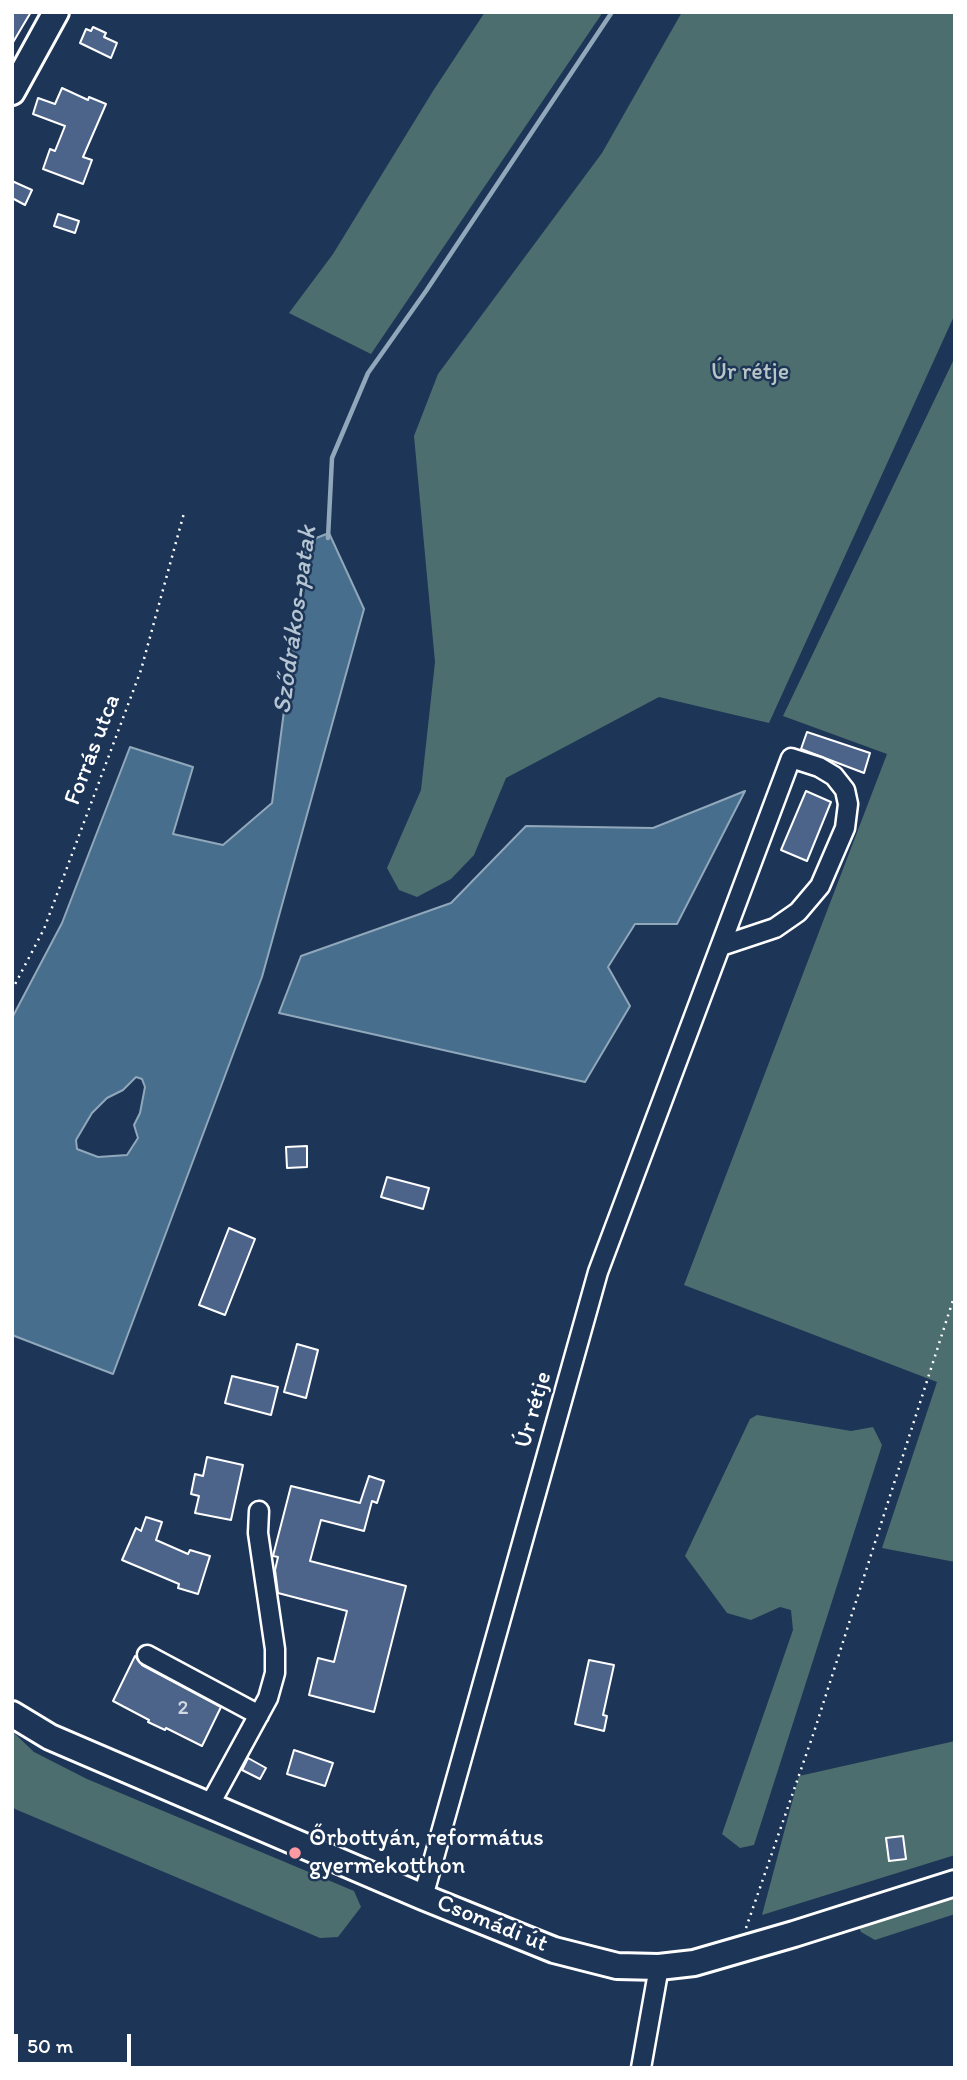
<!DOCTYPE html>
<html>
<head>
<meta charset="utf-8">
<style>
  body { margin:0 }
  #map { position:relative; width:967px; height:2080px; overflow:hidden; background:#1d3557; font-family:Itim,sans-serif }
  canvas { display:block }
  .frame { position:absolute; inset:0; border:14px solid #fff; pointer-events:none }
  .scale { position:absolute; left:14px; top:2034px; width:117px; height:32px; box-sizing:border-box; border:4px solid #fff; border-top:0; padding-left:9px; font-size:21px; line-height:24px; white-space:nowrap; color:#fff; -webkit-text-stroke:5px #1d3557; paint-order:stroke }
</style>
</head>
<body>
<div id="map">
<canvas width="967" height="2080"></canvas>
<div class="frame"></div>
<div class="scale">50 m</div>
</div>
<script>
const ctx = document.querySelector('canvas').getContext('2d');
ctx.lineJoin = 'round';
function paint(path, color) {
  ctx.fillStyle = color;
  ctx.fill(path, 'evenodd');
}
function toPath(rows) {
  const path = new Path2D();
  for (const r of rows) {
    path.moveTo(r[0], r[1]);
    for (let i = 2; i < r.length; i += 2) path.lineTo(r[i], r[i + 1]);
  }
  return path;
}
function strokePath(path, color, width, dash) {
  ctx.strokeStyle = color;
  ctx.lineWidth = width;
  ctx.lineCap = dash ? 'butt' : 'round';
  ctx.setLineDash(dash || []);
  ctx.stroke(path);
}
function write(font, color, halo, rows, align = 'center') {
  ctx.font = font + ' Itim,sans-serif';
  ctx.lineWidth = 5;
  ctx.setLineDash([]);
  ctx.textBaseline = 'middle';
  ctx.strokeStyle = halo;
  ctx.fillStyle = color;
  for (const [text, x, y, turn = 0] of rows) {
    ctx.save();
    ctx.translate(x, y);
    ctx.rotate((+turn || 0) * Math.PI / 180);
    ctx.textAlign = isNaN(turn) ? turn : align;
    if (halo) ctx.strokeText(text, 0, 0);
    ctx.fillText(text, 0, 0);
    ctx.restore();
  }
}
paint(toPath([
  [485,12,603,12,371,354,289,313,333,254,433,91],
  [682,12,955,12,955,314,769,723,659,697,506,778,474,855,451,879,417,897,399,890,387,868,421,790,435,662,414,436,438,374,602,153],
  [955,357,955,1562,882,1548,937,1382,684,1285,887,754,783,716],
  [757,1415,851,1431,873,1427,882,1445,754,1845,740,1848,722,1834,793,1630,791,1610,780,1607,751,1620,727,1613,685,1556,750,1419],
  [12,1731,34,1752,87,1779,354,1891,361,1907,338,1937,320,1938,15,1809,12,1804],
  [955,1741,955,1855,762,1915,799,1776],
  [955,1897,955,1914,875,1940,861,1932,859,1927]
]), '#4d6e6e');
const water = toPath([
  [329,533,364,609,262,977,113,1374,12,1335,12,1018,62,923,130,747,193,767,173,834,223,845,272,803,306,542,329,533],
  [136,1077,142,1079,145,1087,140,1113,134,1125,138,1138,127,1155,98,1157,77,1149,76,1140,92,1113,107,1098,123,1090,136,1077],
  [745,791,677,924,635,924,608,967,630,1006,585,1082,279,1013,301,956,451,903,526,826,653,828,745,791]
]);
paint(water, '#486e8e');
strokePath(water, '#91a8bb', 2);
strokePath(toPath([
  [328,538,332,458,368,373,426,291,612,12]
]), '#91a8bb', 4.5);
const building = toPath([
  [12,12,31,12,12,44,12,12],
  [93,27,106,33,104,37,117,43,111,58,80,43,86,29,91,31,93,27],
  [62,88,88,100,89,97,106,104,83,157,92,160,83,184,43,169,50,149,55,151,65,126,33,114,38,98,55,104,62,88],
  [12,181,32,190,25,205,12,198,12,181],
  [58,214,79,221,75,233,54,226,58,214],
  [807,732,870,753,864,773,801,749,807,732],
  [806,791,831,802,807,861,781,850,806,791],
  [307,1146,307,1167,287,1168,286,1147,307,1146],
  [387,1177,429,1188,423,1209,381,1197,387,1177],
  [229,1228,255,1239,225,1315,199,1305,229,1228],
  [297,1344,318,1350,306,1398,284,1392,297,1344],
  [232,1376,278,1387,271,1415,225,1403,232,1376],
  [207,1457,243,1465,231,1520,195,1513,199,1496,191,1494,195,1474,203,1476,207,1457],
  [369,1476,384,1481,377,1503,372,1501,364,1531,321,1520,310,1561,406,1586,374,1712,309,1695,318,1658,334,1662,347,1611,278,1593,275,1570,278,1557,273,1556,291,1486,360,1503,369,1476],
  [146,1517,162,1522,156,1540,188,1554,190,1550,210,1556,198,1594,178,1588,179,1584,122,1560,136,1528,141,1531,146,1517],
  [135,1656,142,1665,221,1707,202,1746,166,1728,165,1730,148,1722,149,1720,113,1701,135,1656],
  [589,1660,614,1665,603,1715,607,1716,604,1731,575,1724,589,1660],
  [294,1750,333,1763,325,1786,287,1774,294,1750],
  [248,1758,266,1768,260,1779,242,1770,248,1758],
  [903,1836,906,1859,889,1861,886,1838,903,1836]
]);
paint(building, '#4d648a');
strokePath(building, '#fff', 2);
const street = toPath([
  [147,1655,259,1715],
  [209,1806,268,1698,275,1673,275,1649,258,1533,259,1511],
  [423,1897,598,1272,791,758,819,767,834,776,845,790,848,804,845,828,820,886,798,912,775,928,721,946],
  [641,2068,659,1967]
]);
const secondary = toPath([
  [12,92,56,12],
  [12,1714,50,1737,423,1897,554,1950,617,1966,659,1967,694,1963,794,1934,955,1883]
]);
strokePath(street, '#fff', 23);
strokePath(secondary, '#fff', 30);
strokePath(toPath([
  [12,990,44,929,141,670,184,513],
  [746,1928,814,1732,955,1294]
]), '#fff', 2.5, [2, 5]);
strokePath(street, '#1d3557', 18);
strokePath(secondary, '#1d3557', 24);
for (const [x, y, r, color] of [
  [295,1853,7,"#ff9aa2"]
]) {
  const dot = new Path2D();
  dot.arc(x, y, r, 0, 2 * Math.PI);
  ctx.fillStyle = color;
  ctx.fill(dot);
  strokePath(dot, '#1d3557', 2.5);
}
write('21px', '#d2d8e2', null, [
  ["2",183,1709]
]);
write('24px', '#b8c5c5', '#1d3557', [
  ["Úr rétje",750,373]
]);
write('24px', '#fff', '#1d3557', [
  ["Forrás utca",93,750,-69],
  ["Úr rétje",534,1410,-74],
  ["Csomádi út",492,1924,22]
]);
write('24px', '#fff', '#1d3557', [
  ["Őrbottyán, református",309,1839],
  ["gyermekotthon",309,1867]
], 'left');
write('italic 26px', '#b6c5d2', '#1d3557', [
  ["Sződrákos-patak",296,620,-82]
]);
</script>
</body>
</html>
